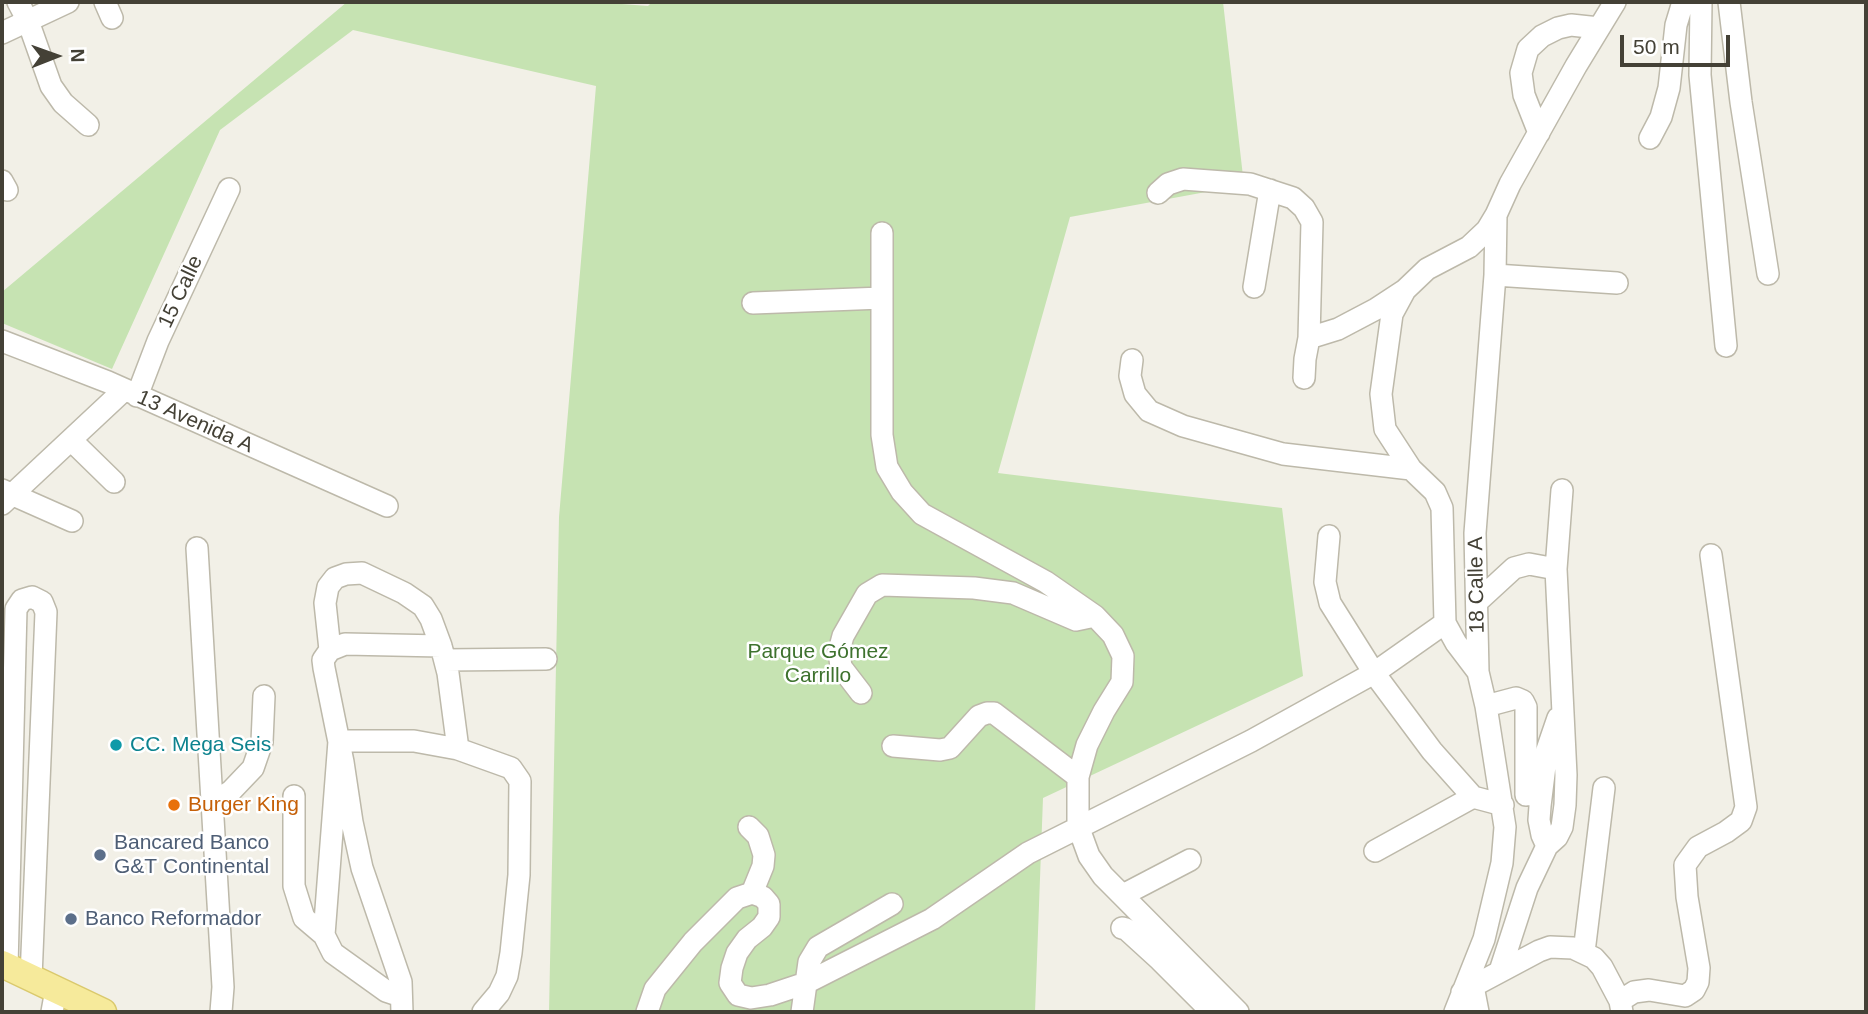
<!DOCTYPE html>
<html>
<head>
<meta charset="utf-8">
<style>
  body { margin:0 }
  #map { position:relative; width:1868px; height:1014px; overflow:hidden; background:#f2f0e7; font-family:Helvetica,sans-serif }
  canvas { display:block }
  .frame { position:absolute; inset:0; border:4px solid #444136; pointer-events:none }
  .north { position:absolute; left:21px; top:21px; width:70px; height:70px; -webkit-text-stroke:5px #fff; paint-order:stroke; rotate:89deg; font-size:19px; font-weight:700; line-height:28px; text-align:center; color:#444136 }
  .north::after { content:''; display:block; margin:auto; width:24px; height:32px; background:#444136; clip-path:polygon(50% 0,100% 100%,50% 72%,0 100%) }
  .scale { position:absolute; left:1620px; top:35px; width:110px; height:32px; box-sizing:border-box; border:4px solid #444136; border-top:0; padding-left:9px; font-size:21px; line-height:24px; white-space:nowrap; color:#444136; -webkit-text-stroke:5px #fff; paint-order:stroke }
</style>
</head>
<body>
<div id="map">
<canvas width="1868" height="1014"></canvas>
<div class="frame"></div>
<div class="north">N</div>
<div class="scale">50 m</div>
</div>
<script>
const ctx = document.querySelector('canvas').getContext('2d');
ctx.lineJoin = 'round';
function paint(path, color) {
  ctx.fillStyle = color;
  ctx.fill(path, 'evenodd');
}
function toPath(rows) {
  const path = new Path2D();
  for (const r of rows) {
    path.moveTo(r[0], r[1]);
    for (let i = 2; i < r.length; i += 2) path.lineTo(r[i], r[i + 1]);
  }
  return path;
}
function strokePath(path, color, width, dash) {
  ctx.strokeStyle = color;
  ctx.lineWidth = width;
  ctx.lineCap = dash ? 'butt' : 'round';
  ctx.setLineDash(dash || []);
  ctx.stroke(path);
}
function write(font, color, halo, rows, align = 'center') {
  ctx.font = font + ' Helvetica,sans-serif';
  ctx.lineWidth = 5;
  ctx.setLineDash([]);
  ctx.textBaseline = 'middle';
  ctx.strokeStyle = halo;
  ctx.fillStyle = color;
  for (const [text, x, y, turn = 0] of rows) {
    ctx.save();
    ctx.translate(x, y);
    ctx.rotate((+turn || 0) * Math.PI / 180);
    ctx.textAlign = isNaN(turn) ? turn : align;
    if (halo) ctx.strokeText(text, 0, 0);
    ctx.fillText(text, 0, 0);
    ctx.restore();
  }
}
paint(toPath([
  [347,2,596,2,648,6,652,2,1223,2,1244,185,1070,217,998,473,1282,508,1303,676,1043,798,1035,1012,549,1012,559,517,596,86,353,30,220,130,112,369,2,323,2,292]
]), '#c6e3b2');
const minor = toPath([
  [18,2,28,21,51,86,63,103,88,125],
  [105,2,112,18],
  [1701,2,1700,75,1726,346],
  [1729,2,1741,102,1768,274],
  [2,33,68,2],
  [1539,133,1524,95,1521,73,1528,49,1542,36,1558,28,1571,25,1599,28],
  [1650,138,1661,117,1669,88,1676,25,1683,2],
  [2,181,7,190],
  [1158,193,1168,184,1183,179,1250,184,1293,198,1304,208,1312,222,1309,338,1305,359,1304,378],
  [882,233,882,435,887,467,902,492,922,514,1046,582,1095,616,1113,635,1123,656,1122,682,1104,711,1087,745,1078,777,1078,826,1089,856,1103,876,1238,1012],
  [1495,275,1617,283],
  [1254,287,1270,190],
  [1405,290,1392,314,1381,394,1385,429,1411,469,1435,492,1442,508,1445,623,1456,643,1478,672],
  [753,303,882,298],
  [1309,338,1338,329,1376,309,1405,290,1427,269,1469,247,1487,230,1496,215],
  [2,341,108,382,387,506],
  [1132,360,1130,376,1135,394,1149,411,1183,426,1283,454,1411,469],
  [137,396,158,341,229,189],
  [71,440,114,482],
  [2,490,72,521],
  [2,504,124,390],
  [1329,536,1325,582,1330,603,1374,673,1432,751,1473,797,1503,805],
  [197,548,223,987,221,1012],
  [1477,602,1514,568,1529,564,1556,569],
  [330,650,325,603,328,587,335,578,346,574,362,573,404,593,423,606,431,619,441,646],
  [445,660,546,659],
  [861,693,841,667,839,651,843,636,867,594,882,585,974,588,1013,593,1076,620,1095,616],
  [1486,706,1516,698,1523,701,1526,707,1526,795],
  [893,746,940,750,950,748,979,716,987,713,994,713,1078,777],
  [294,796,294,886,304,918,324,935],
  [211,804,231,791,253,768,262,742,264,696],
  [749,827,758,836,764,855,763,866,752,893],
  [1547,846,1542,835,1539,820,1540,806,1547,750,1558,718],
  [1375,851,1473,797],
  [1123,895,1190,860],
  [1122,928,1126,929,1160,960,1212,1012],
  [1584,952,1604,788],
  [7,967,16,609,22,600,32,597,42,602,46,612,31,978],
  [1500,971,1527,888,1547,846,1557,837,1562,827,1565,805,1566,775,1556,569,1562,490],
  [1473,986,1478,1012],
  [1462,992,1539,951,1550,947,1573,948,1594,958,1602,967,1620,1001,1622,1012],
  [401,996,386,991,333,953,324,935,339,741,414,741,458,749,511,768,520,781,519,875,511,953,507,976,499,993,483,1012],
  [1620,1001,1634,992,1649,990,1685,996,1694,990,1698,982,1699,968,1687,897,1685,865,1698,847,1726,832,1741,821,1746,807,1711,555],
  [52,1012,56,990],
  [402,1012,401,982,362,868,352,822,343,762,324,668,323,660,330,650,345,644,441,646,448,673,458,749],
  [647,1012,655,989,693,942,737,898,752,893,763,897,769,904,769,917,762,927,747,939,737,953,732,968,730,983,738,995,751,998,770,995,806,983,932,919,1028,853,1251,741,1374,673,1445,623],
  [802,1012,809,962,818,947,892,904],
  [1455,1012,1484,939,1502,863,1505,827,1486,706,1478,672,1475,533,1495,275,1496,215,1510,184,1576,66,1615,2]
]);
const major = toPath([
  [2,964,103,1012]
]);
strokePath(minor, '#bdb9aa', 24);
strokePath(major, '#dac96d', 29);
strokePath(minor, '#fff', 21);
strokePath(major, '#f6ea9b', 26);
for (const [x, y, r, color] of [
  [116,745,7,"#0f9aa8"],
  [174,805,7,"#e8710a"],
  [100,855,7,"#5c6f8a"],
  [71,919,7,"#5c6f8a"]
]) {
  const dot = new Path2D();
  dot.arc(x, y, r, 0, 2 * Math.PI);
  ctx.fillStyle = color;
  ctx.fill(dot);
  strokePath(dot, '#fff', 2.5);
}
write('21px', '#444136', '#fff', [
  ["15 Calle",181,292,-65],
  ["13 Avenida A",195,422,24],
  ["18 Calle A",1477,585,-91]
]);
write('21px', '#3e722e', '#fff', [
  ["Parque Gómez",818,652],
  ["Carrillo",818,676]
]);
write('21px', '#0d838f', '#fff', [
  ["CC. Mega Seis",130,745]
], 'left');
write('21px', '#c56008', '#fff', [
  ["Burger King",188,805]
], 'left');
write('21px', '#4e5e75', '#fff', [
  ["Bancared Banco",114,843],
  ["G&T Continental",114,867],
  ["Banco Reformador",85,919]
], 'left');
</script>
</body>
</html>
